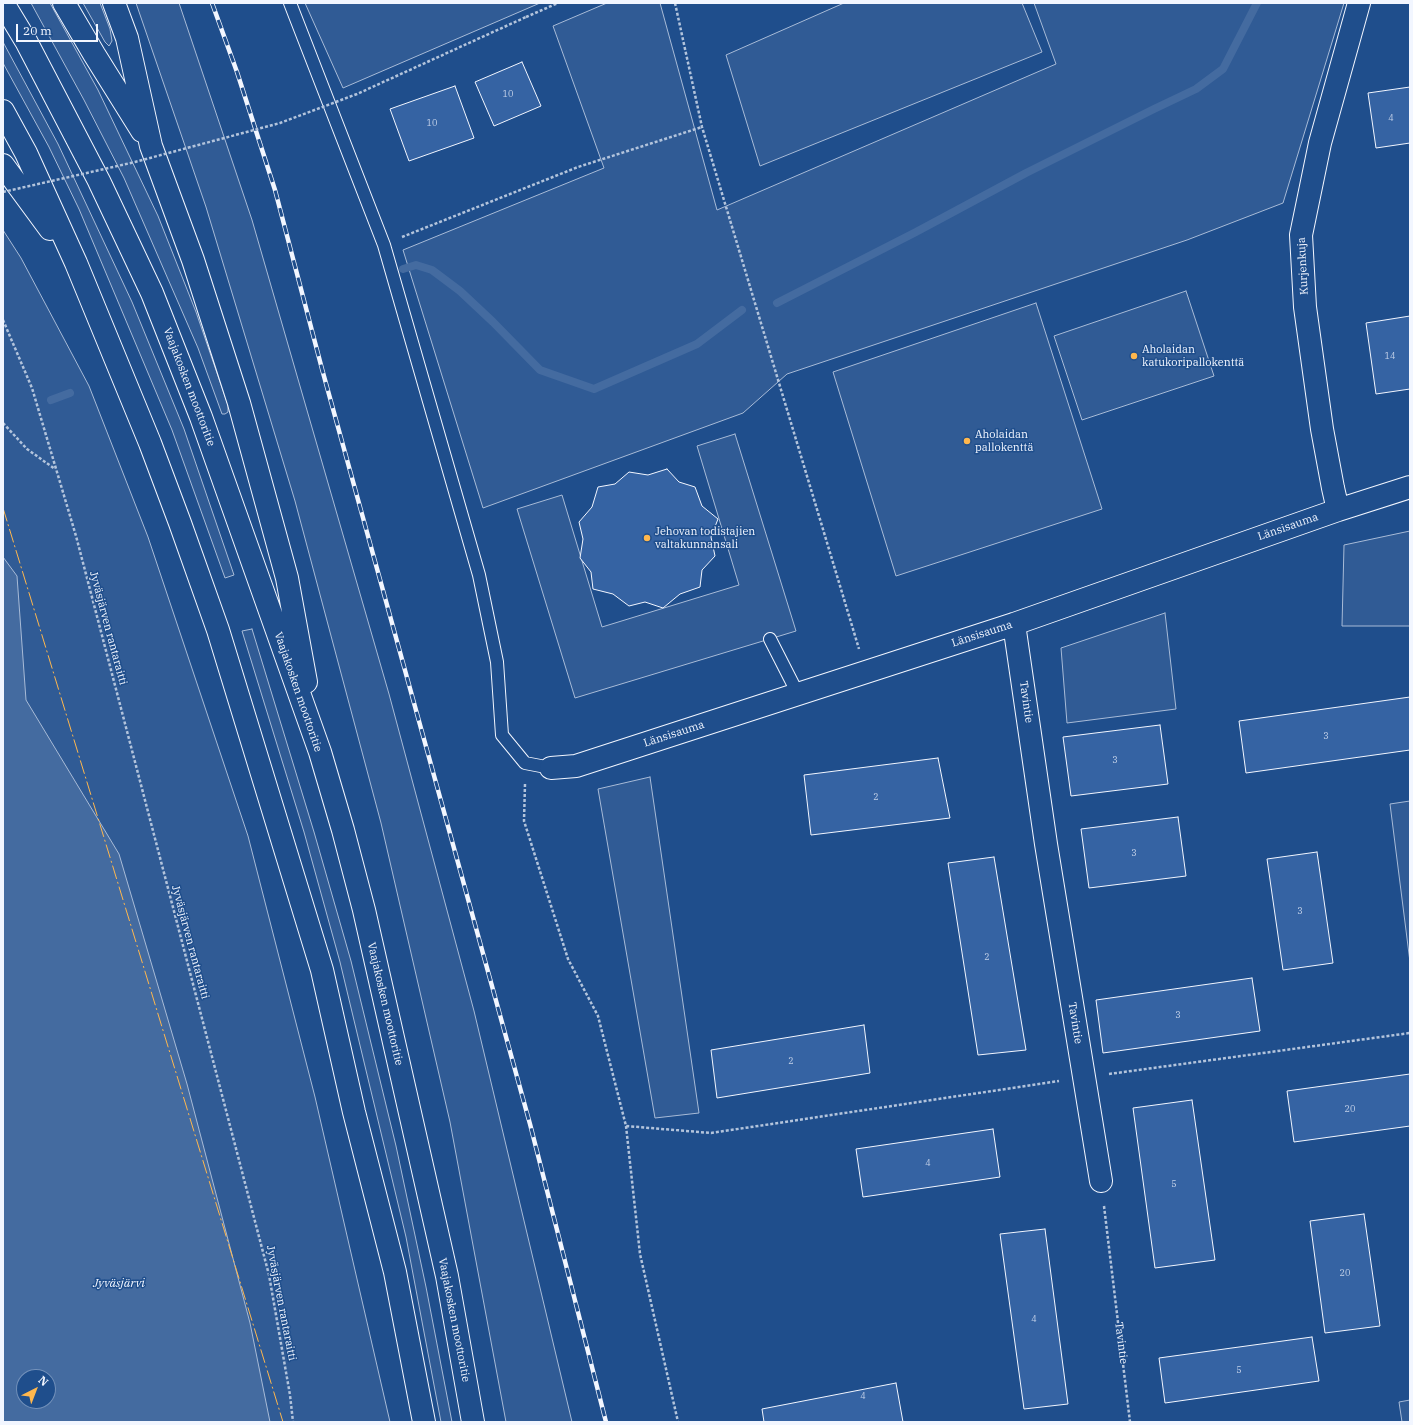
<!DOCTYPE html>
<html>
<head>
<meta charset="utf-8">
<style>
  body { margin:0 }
  #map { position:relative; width:1413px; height:1425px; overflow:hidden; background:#1f4e8c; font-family:"IBM Plex Serif",serif }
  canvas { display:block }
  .frame { position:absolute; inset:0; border:4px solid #f2f6ff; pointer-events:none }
  .north { position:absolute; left:16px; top:1369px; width:40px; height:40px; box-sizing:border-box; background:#1f4e8c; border:1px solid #7391ba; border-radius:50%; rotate:42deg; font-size:11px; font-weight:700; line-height:16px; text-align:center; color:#f2f6ff }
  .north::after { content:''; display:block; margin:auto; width:14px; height:18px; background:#ffb74d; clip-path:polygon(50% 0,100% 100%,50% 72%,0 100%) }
  .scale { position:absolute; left:16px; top:24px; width:82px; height:18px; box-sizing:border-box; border:2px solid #f2f6ff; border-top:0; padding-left:5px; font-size:12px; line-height:14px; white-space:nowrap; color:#f2f6ff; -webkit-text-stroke:3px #1f4e8c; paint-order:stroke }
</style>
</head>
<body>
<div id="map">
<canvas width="1413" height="1425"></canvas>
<div class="frame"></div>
<div class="north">N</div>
<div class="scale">20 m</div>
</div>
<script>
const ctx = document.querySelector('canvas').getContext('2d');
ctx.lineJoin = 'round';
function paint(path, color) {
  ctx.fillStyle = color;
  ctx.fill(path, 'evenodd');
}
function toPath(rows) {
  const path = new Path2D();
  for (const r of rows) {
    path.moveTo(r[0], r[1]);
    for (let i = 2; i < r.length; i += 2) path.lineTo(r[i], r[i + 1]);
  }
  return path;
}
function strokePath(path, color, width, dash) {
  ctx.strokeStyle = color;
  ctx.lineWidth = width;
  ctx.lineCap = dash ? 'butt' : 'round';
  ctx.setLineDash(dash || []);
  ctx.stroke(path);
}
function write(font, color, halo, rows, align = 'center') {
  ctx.font = font + ' "IBM Plex Serif",serif';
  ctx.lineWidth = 3;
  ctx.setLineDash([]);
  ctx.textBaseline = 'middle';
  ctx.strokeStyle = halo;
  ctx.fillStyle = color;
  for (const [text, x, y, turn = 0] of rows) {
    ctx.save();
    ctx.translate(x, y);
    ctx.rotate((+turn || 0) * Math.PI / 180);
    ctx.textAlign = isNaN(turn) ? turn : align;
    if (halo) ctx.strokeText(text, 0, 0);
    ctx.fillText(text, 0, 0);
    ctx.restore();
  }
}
const built = toPath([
  [31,3,50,3,98,90,158,216,196,312,228,405,228,412,225,414,222,414,198,348,124,178,84,100,31,3],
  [83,3,100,3,110,29,112,41,109,46,105,42,83,3],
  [136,3,179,3,252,220,389,694,474,1011,572,1422,506,1422,450,1122,381,823,295,501,206,207,136,3],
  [305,3,540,3,343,88,305,3],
  [607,3,660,3,717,210,1056,64,1034,3,1344,3,1283,203,1187,240,787,374,743,413,483,508,403,250,604,168,553,26,607,3],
  [844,3,1022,3,1042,52,760,166,726,55,844,3],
  [3,42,58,144,132,302,184,429,234,575,225,578,172,430,79,209,49,147,3,63,3,42],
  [3,230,21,258,89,386,148,537,248,836,315,1097,390,1422,3,1422,3,230],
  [24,1377,48,1377,48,1401,24,1401,24,1377],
  [1186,291,1214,376,1082,420,1054,336,1186,291],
  [1036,303,1102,509,896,576,833,372,1036,303],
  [735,434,796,631,575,698,517,509,562,495,602,627,739,585,697,446,735,434],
  [1410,531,1410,626,1342,626,1344,545,1410,531],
  [1165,613,1176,709,1067,723,1061,648,1165,613],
  [252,629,314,832,351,961,396,1146,426,1287,452,1422,441,1422,406,1237,340,962,304,832,242,631,252,629],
  [650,777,699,1113,655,1118,598,789,650,777],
  [1410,801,1410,962,1390,804,1410,801],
  [1410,1400,1410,1422,1402,1422,1399,1402,1410,1400]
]);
paint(built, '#305b95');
strokePath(built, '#a8bbd7', 1);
const water = toPath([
  [3,557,17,576,26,700,119,854,187,1084,250,1323,270,1422,3,1422,3,557],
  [24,1377,48,1377,48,1401,24,1401,24,1377]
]);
paint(water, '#446ba0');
strokePath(water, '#a8bbd7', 1);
strokePath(toPath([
  [403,269,416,265,432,270,460,291,493,322,540,370,594,389,697,344,742,310],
  [777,303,916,232,1026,173,1154,109,1196,89,1223,69,1257,3],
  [51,400,70,393]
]), '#446ba0', 8);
const building = toPath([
  [522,62,541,106,494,126,475,82,522,62],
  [455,86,474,138,409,161,390,109,455,86],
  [1410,87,1410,143,1376,148,1368,93,1410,87],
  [1410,316,1410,389,1376,394,1366,323,1410,316],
  [667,469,679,482,695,487,702,506,718,519,711,537,715,556,702,570,700,587,680,594,663,608,645,602,629,606,613,594,593,589,591,572,580,558,583,539,579,522,592,507,598,487,615,484,629,472,648,475,667,469],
  [1410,697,1410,750,1246,773,1239,721,1410,697],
  [1160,725,1168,784,1071,796,1063,737,1160,725],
  [938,758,950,818,811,835,804,775,938,758],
  [1178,817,1186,876,1089,888,1081,829,1178,817],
  [1317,852,1333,963,1283,970,1267,859,1317,852],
  [994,857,1026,1050,978,1055,948,863,994,857],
  [1252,978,1260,1031,1103,1053,1096,1000,1252,978],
  [864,1025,870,1073,717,1098,711,1050,864,1025],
  [1410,1074,1410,1126,1294,1142,1287,1091,1410,1074],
  [1192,1100,1215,1260,1155,1268,1133,1108,1192,1100],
  [993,1129,1000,1177,863,1197,856,1149,993,1129],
  [1364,1214,1380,1326,1325,1333,1310,1221,1364,1214],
  [1045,1229,1068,1404,1024,1409,1000,1234,1045,1229],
  [1312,1337,1319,1381,1165,1403,1159,1358,1312,1337],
  [896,1383,903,1422,764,1422,762,1409,896,1383]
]);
paint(building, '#3563a3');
strokePath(building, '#f2f6ff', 1);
const lane = toPath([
  [290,3,384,245,479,575,497,662,502,735,525,763,551,768],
  [770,639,798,694]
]);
const street = toPath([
  [1338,510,1333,488,1322,429,1305,307,1301,235,1320,143,1359,3],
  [1014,624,1046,844,1101,1181],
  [551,768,576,766,1014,624,1338,510,1410,487]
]);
const highway = toPath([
  [3,3,26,41,99,181,152,293,201,417,320,752,343,830,364,910,447,1276,473,1422],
  [64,3,94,54,142,131],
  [114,3,127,38,151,146,193,260,239,403,287,578,306,682],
  [3,111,26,153,76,263,150,443,180,523,218,630,322,970,354,1112,395,1272,424,1422],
  [3,165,50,229]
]);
strokePath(lane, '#f2f6ff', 14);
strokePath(street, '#f2f6ff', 24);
strokePath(highway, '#f2f6ff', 24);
strokePath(toPath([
  [675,3,702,127,859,649],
  [526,17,558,3],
  [402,237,578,167,702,127],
  [3,320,32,388,76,536,269,1275,290,1395,293,1422],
  [3,423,27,449,55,469],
  [525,784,524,821,568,959,598,1016,626,1126,711,1133,1059,1081],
  [1109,1074,1410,1033],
  [626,1126,640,1254,678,1422],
  [1104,1206,1130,1422]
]), '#b3c4dc', 2.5, [3, 2]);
strokePath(lane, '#1f4e8c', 12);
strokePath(street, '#1f4e8c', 22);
strokePath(highway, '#1f4e8c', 22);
const rail = toPath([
  [212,3,237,72,275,190,322,369,530,1124,606,1422]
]);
strokePath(rail, '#f2f6ff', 4.5);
strokePath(rail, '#1f4e8c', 3, [9]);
strokePath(toPath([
  [3,192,135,162,280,123,357,94,526,17]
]), '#b3c4dc', 2.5, [3, 2]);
strokePath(toPath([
  [3,508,283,1422]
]), '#ffb74d', 1, [14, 3, 2, 3]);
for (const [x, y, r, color] of [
  [1134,356,4,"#ffb74d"],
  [967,441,4,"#ffb74d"],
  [647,538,4,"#ffb74d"]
]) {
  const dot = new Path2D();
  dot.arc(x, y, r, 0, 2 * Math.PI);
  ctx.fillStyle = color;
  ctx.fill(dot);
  strokePath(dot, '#1f4e8c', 1.5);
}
write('9px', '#c3d1e8', null, [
  ["10",508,94],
  ["4",1391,118],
  ["10",432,123],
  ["14",1390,356],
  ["3",1326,736],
  ["3",1115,760],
  ["2",876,797],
  ["3",1134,853],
  ["3",1300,911],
  ["2",987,957],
  ["3",1178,1015],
  ["2",791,1061],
  ["20",1350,1109],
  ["4",928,1163],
  ["5",1174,1184],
  ["20",1345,1273],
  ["4",1034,1319],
  ["5",1239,1370],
  ["4",863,1396]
]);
write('11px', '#f2f6ff', '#1f4e8c', [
  ["Kurjenkuja",1303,266,-93],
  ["Vaajakosken moottoritie",189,387,69],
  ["Länsisauma",1288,527,-19],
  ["Jyväsjärven rantaraitti",108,628,75],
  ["Länsisauma",982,634,-18],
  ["Vaajakosken moottoritie",298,692,71],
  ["Tavintie",1026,702,82],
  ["Länsisauma",674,734,-18],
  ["Jyväsjärven rantaraitti",190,942,75],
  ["Vaajakosken moottoritie",385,1004,77],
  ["Tavintie",1075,1023,81],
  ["Jyväsjärven rantaraitti",281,1303,79],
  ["Vaajakosken moottoritie",454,1320,79],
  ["Tavintie",1121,1343,83]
]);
write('11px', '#f2f6ff', '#1f4e8c', [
  ["Aholaidan",1142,350],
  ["katukoripallokenttä",1142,363],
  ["Aholaidan",975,435],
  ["pallokenttä",975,448],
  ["Jehovan todistajien",655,532],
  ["valtakunnansali",655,545]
], 'left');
write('italic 12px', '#f2f6ff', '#1f4e8c', [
  ["Jyväsjärvi",119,1284]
]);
</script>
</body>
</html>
